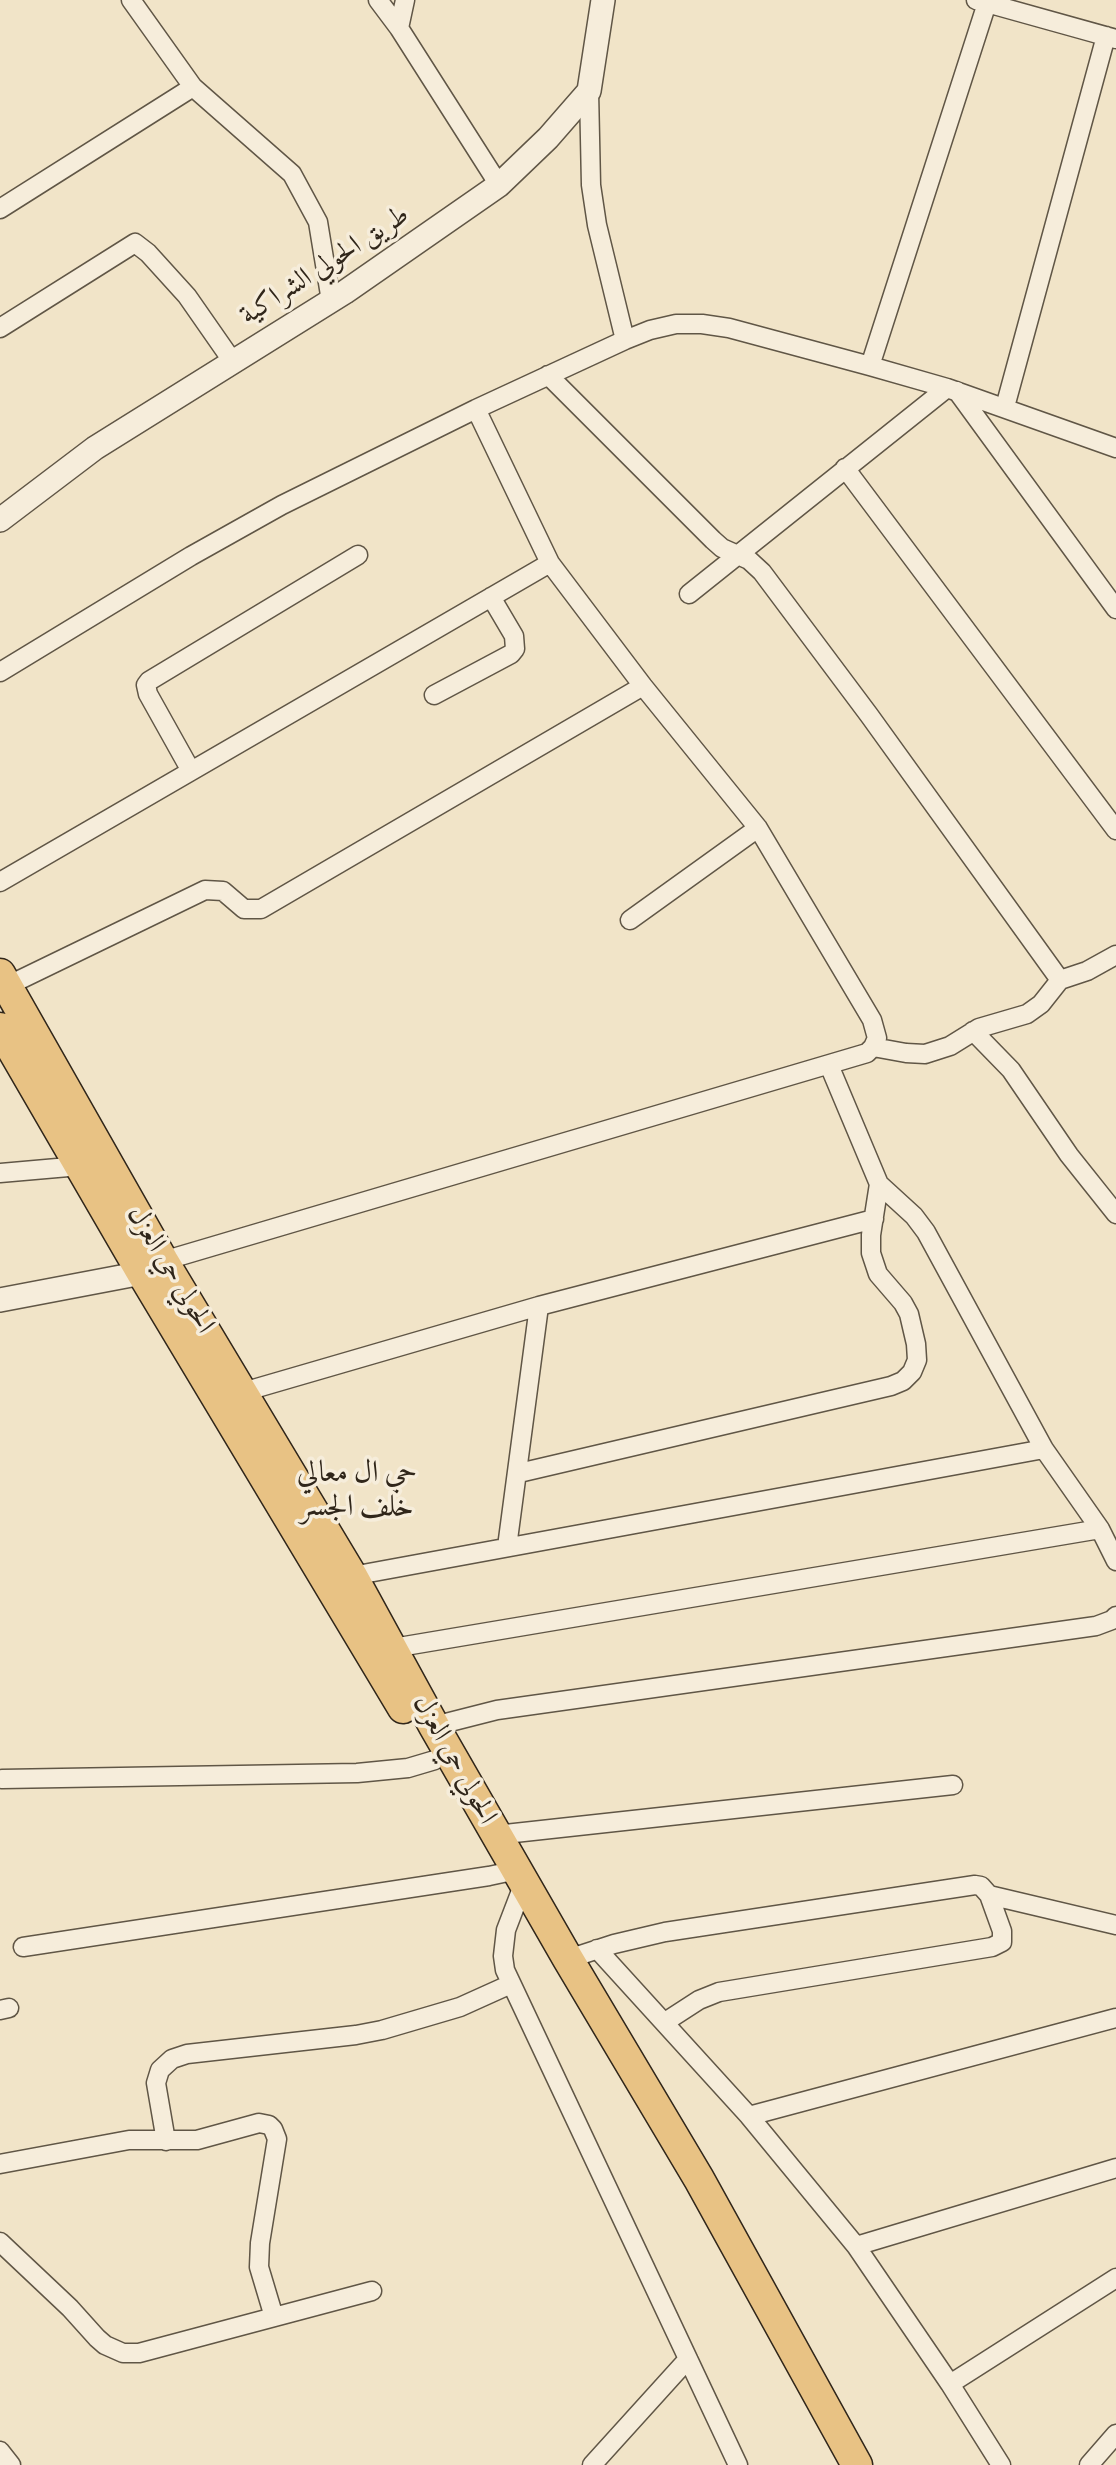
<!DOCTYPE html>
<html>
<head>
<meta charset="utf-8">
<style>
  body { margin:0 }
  canvas { display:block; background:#f1e4c8 }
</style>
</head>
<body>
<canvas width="1116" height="2465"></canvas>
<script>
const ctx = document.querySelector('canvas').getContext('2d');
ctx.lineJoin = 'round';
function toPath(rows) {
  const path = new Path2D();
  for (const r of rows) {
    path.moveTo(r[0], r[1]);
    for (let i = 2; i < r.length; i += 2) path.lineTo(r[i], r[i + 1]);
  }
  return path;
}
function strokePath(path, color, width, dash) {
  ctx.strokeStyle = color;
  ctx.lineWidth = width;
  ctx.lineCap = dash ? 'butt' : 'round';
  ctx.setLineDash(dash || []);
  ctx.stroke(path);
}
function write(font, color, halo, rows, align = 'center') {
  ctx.font = font + ' Alegreya,Amiri,serif';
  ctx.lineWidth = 7;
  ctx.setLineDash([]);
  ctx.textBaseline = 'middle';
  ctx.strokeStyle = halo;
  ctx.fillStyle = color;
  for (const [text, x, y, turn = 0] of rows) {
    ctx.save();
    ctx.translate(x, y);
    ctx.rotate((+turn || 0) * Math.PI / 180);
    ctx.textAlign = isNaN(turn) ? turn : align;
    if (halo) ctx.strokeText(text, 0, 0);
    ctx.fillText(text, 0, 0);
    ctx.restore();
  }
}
const minor = toPath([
  [131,0,193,87,292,174,318,222,331,301],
  [378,0,399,28,499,185],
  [976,0,1116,39],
  [399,28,405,0],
  [589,91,591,185,597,225,625,340],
  [0,209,193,87],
  [0,328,135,243,148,253,187,296,233,362],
  [870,366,987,3],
  [548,375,713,540,722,548,749,560,762,572,869,715,1060,980],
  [957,391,1116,609],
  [1005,407,1106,36],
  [845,468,1116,830],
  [689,594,947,388],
  [0,672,191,556,282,505,476,409,625,340,650,330,676,324,702,324,729,328,870,366,947,388,1116,448],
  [434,695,511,654,515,649,514,636,491,597],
  [191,771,148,694,146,685,149,681,358,555],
  [0,882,550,563],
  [630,920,758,828],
  [7,986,205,890,223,891,244,909,261,909,643,686],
  [973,1031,1011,1070,1069,1155,1116,1214],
  [873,1047,906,1053,925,1054,950,1046,979,1028,1027,1014,1041,1004,1060,980,1087,971,1116,955],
  [829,1065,879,1184,914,1216,926,1232,1044,1449,1100,1529,1116,1561],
  [0,1173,80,1166],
  [163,1261,867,1053,873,1047,877,1038,872,1020,758,828,643,686,550,563,476,409],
  [243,1392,539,1306,874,1219],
  [519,1473,891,1386,903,1381,912,1372,917,1360,916,1344,909,1314,903,1303,878,1274,871,1253,871,1235,879,1184],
  [507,1547,539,1306],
  [352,1576,1044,1449],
  [393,1648,1100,1529],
  [434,1726,497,1710,1096,1626,1112,1620,1116,1616],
  [2,1779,357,1773,408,1768,435,1760],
  [496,1835,953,1785],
  [524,1883,506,1930,503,1956,505,1970,738,2465],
  [989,1895,1116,1925],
  [23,1947,489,1876,517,1870],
  [597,1949,749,2116,856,2246,950,2384,1001,2465],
  [568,1959,614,1944,665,1932,975,1885,981,1886,989,1895,1002,1931,1002,1942,992,1947,719,1992,699,2000,665,2022],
  [0,2010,9,2008],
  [749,2116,1116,2018],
  [166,2141,156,2083,160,2070,172,2059,187,2054,356,2035,382,2030,460,2007,511,1984],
  [0,2164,129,2140,197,2140,259,2123,269,2125,273,2129,277,2139,260,2243,259,2267,274,2317],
  [0,2242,70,2308,97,2338,105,2345,123,2353,139,2353,372,2291],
  [856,2246,1116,2168],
  [950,2384,1116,2278],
  [0,2451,11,2465],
  [592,2465,688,2359],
  [1089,2465,1116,2434]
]);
const tertiary = toPath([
  [0,520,95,448,345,292,499,185,548,138,589,91,603,0],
  [0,1300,142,1273]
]);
const trunk = toPath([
  [0,974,163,1261,352,1576,434,1726,568,1959,699,2179,857,2465],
  [0,1028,142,1273,403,1708]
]);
strokePath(minor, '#605646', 21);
strokePath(tertiary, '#605646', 26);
strokePath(trunk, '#30261a', 33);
strokePath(minor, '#f6eddb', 18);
strokePath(tertiary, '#f6eddb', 23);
strokePath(trunk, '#e8c284', 30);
write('28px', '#30261a', '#f6eddb', [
  ["طريق الحولي الشراكية",325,266,-33],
  ["الحولي حي العزل",170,1270,59],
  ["الحولي حي العزل",454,1760,61]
]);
write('30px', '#30261a', '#f6eddb', [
  ["حي ال معالي",357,1474],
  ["خلف الجسر",357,1508]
]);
</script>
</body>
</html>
